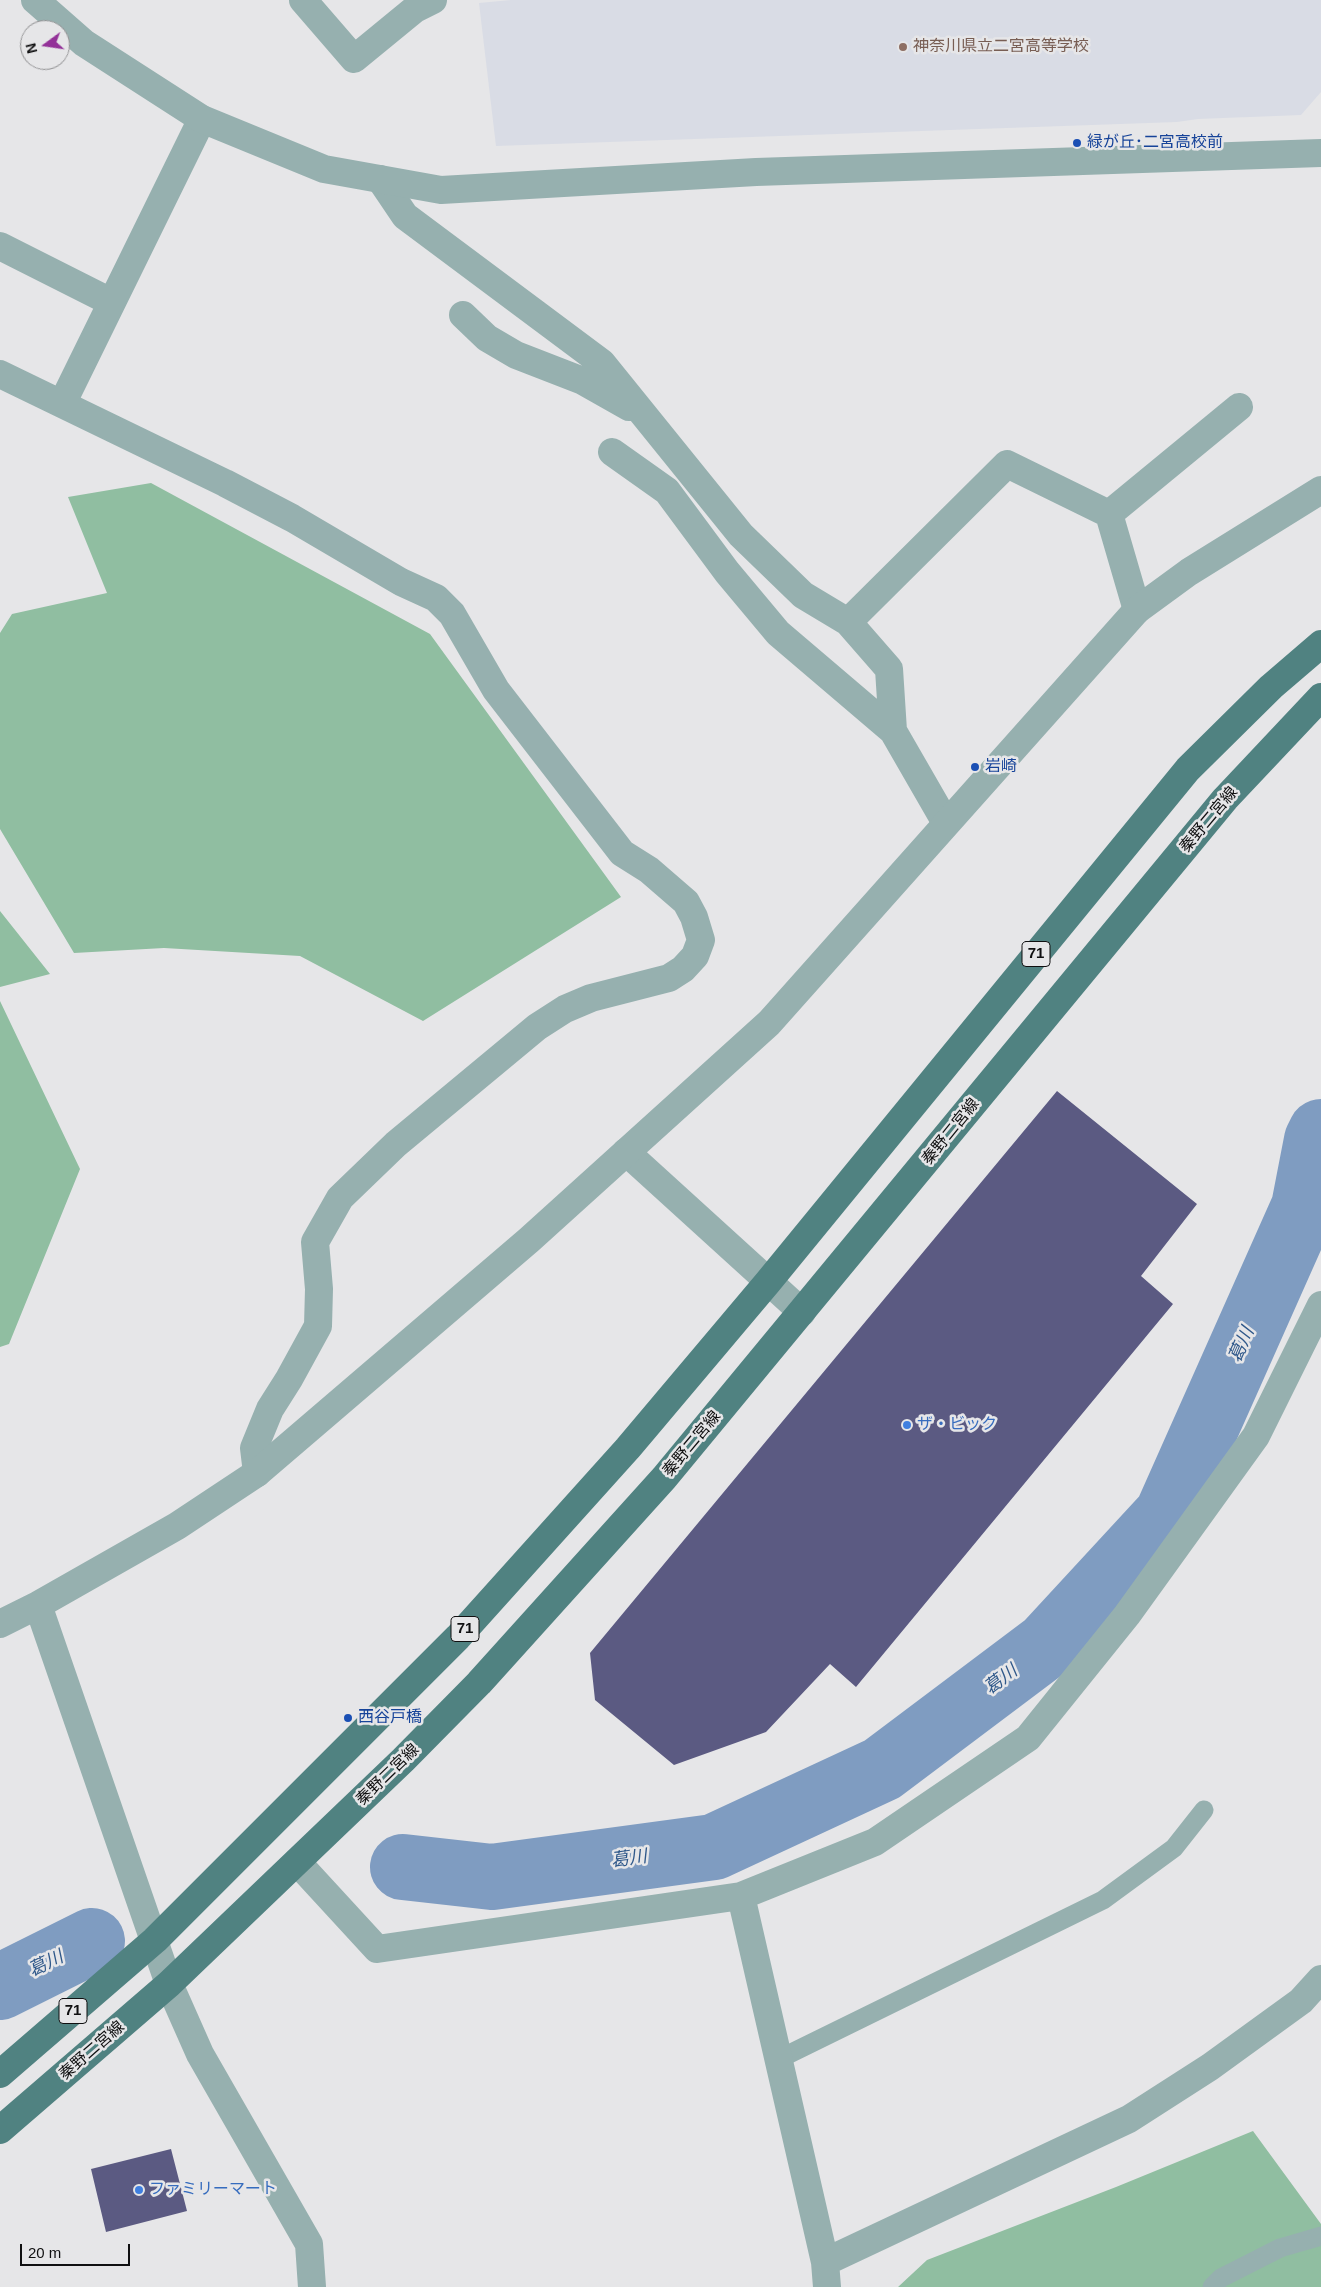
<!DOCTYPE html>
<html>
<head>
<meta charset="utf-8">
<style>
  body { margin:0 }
  #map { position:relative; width:1321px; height:2287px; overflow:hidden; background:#e6e6e8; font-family:Arial,sans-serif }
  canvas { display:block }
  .north { position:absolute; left:20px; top:20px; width:50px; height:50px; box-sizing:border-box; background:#e6e6e8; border:1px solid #909092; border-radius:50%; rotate:256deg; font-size:14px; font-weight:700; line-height:20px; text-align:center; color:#101011 }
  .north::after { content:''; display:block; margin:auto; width:18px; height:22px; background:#933198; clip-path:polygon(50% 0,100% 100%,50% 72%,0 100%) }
  .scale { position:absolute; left:20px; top:2244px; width:110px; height:22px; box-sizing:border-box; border:2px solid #101011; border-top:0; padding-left:6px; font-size:15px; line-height:18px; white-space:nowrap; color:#101011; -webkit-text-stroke:4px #e6e6e8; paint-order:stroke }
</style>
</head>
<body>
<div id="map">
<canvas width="1321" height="2287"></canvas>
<div class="north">N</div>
<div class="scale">20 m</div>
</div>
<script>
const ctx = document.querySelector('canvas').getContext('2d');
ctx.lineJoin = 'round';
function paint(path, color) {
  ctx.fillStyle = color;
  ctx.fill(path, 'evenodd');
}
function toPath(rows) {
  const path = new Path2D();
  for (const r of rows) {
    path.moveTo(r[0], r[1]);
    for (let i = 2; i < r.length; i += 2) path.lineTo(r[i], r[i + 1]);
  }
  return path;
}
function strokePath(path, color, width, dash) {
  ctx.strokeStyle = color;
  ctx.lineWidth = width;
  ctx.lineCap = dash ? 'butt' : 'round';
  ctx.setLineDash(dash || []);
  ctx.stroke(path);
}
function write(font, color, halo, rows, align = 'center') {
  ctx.font = font + ' Arial,"Noto Sans JP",sans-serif';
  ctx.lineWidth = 5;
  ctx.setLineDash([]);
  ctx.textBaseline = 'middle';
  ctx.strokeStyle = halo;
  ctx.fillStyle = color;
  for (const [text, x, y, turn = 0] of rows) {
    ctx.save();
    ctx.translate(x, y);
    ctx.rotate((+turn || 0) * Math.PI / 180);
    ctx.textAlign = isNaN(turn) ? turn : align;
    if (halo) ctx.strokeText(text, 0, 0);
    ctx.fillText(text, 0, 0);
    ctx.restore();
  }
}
paint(toPath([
  [511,0,1321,0,1321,92,1301,115,1198,119,1177,122,496,146,479,3]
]), '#d9dce5');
paint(toPath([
  [151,483,430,634,621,897,423,1021,300,956,164,948,74,953,0,829,0,633,12,614,107,593,68,497],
  [0,911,50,974,0,987],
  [0,1001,80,1169,9,1344,0,1347],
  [1253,2131,1321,2224,1321,2287,898,2287,927,2260,1116,2187]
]), '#90bea1');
strokePath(toPath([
  [403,1867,492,1877,714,1847,882,1769,1047,1645,1167,1515,1304,1207,1317,1140,1321,1132],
  [0,1987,92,1941]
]), '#7f9cc1', 66);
paint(toPath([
  [1057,1091,1197,1204,1141,1276,1173,1304,856,1687,830,1664,766,1732,674,1765,595,1700,590,1653],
  [171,2149,187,2211,106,2232,91,2169]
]), '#5b5a82');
strokePath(toPath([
  [779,2059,1103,1900,1174,1848,1204,1810],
  [1212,2287,1221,2278,1280,2248,1321,2236]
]), '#96b0af', 19);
strokePath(toPath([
  [303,0,354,59,415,9,433,0],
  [380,179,405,216,602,363,741,535,803,595,848,622,889,669,893,731],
  [0,246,111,302],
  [463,315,487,338,516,355,583,381,629,407],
  [0,374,225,483,292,518,401,582,436,598,452,614,496,690,622,853,649,870,686,902,694,917,701,940,695,956,683,969,669,978,591,998,565,1009,537,1027,396,1144,340,1198,315,1242,319,1289,318,1326,289,1379,270,1409,254,1448,257,1473],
  [62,404,202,119],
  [612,452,667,491,727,572,778,633,893,731,946,823],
  [1109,514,1137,610],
  [848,622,1007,464,1109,514,1239,407],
  [626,1152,802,1312],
  [297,1862,377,1949,741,1896,875,1842,1028,1738,1127,1615,1256,1436,1321,1305],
  [741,1896,825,2262,827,2287],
  [169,1984,200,2054,309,2244,312,2287],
  [825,2262,1129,2119,1210,2067,1301,2001,1321,1979]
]), '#96b0af', 28);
strokePath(toPath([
  [35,0,84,43,202,119,324,169,441,190,756,172,1321,153],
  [38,1605,169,1984],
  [0,1624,38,1605,177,1526,257,1473,529,1240,769,1023,1137,610,1189,572,1321,490]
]), '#96b0af', 28);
strokePath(toPath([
  [0,2074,155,1940,458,1637,628,1448,768,1282,1188,769,1271,687,1321,644],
  [0,2130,169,1984,403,1760,479,1683,664,1478,1225,799,1321,697]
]), '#508281', 28);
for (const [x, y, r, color] of [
  [903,47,5,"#8d6e63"],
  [1077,143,5,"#1a4fb4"],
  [975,767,5,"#1a4fb4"],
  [907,1425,5,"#3f7fe0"],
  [348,1718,5,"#1a4fb4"],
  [139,2190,5,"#3f7fe0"]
]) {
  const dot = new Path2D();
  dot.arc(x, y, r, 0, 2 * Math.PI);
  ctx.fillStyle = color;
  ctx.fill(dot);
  strokePath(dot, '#e6e6e8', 2);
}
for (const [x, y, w] of [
  [1036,954,28],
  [465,1629,28],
  [73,2011,28]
]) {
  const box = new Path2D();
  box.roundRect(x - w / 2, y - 12.5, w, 25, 4);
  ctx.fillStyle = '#e6e6e8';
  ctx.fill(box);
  strokePath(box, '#101011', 1);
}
write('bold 15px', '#101011', null, [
  ["71",1036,954],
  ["71",465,1629],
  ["71",73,2011]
]);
write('16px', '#785e54', '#e6e6e8', [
  ["神奈川県立二宮高等学校",913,47]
], 'left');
write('16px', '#164399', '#e6e6e8', [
  ["緑が丘･二宮高校前",1087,143],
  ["岩崎",985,767],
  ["西谷戸橋",358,1718]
], 'left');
write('16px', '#101011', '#e6e6e8', [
  ["秦野二宮線",1209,820,-50],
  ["秦野二宮線",951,1132,-51],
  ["秦野二宮線",692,1444,-50],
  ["秦野二宮線",388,1775,-44],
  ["秦野二宮線",92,2051,-41]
]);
write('16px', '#366cbe', '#e6e6e8', [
  ["ザ・ビック",917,1425],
  ["ファミリーマート",149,2190]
], 'left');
write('italic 18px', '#2f588a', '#e6e6e8', [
  ["葛川",1242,1345,-66],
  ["葛川",1001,1680,-37],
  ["葛川",629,1859,-8],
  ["葛川",46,1964,-26]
]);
</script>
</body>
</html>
